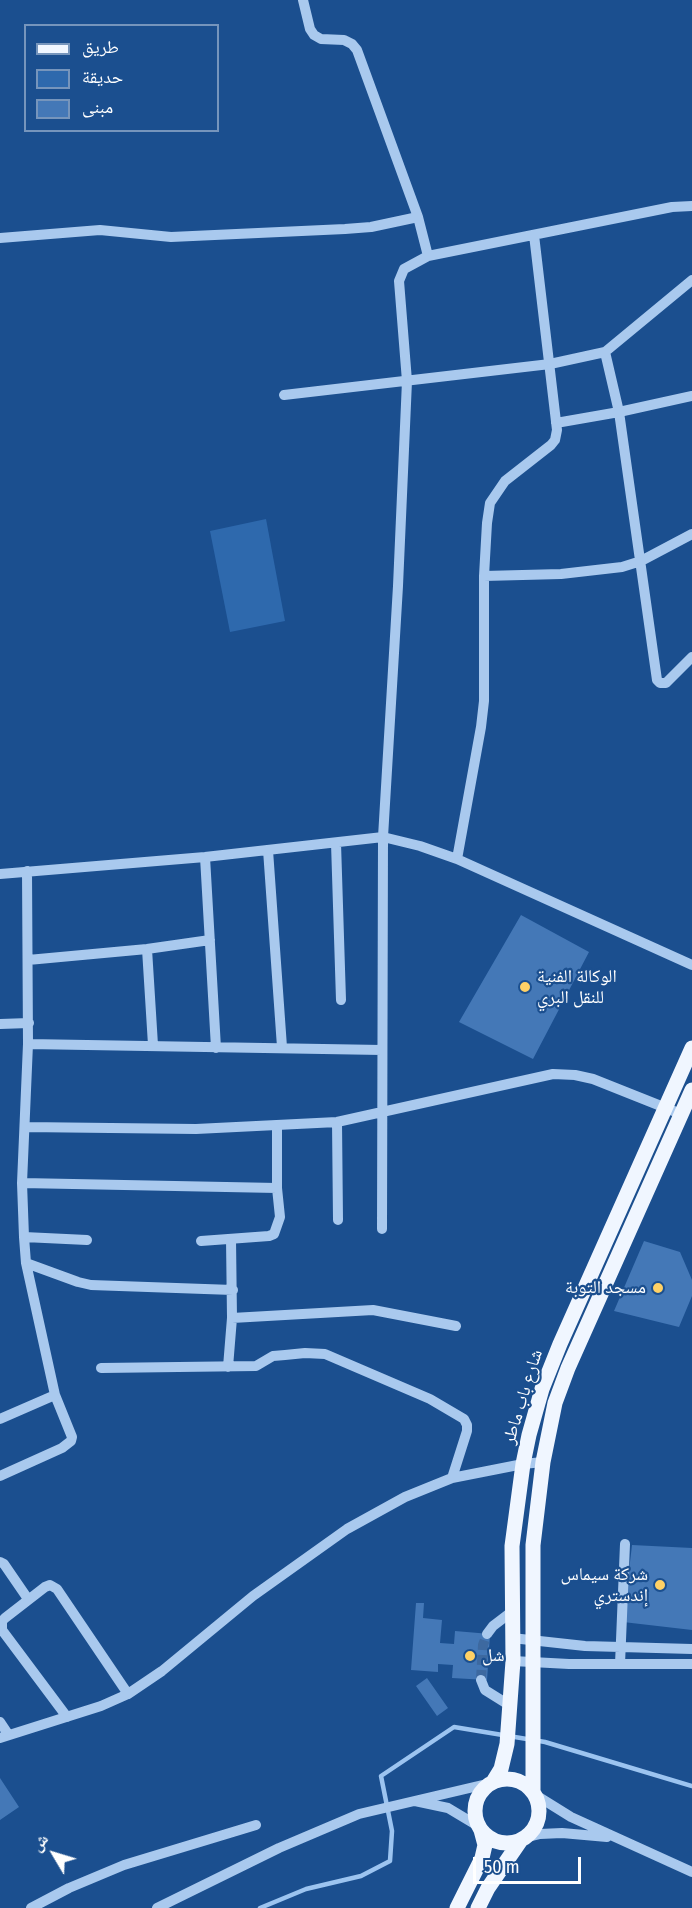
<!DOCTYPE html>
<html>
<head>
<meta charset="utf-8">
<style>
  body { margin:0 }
  #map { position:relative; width:692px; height:1908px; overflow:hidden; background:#1b4f8f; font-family:"Fira Sans Condensed","Noto Naskh Arabic",sans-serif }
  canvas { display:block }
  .legend { position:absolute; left:24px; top:24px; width:195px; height:108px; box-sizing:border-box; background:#1b4f8f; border:2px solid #7695bc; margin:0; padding:8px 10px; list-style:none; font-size:18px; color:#fff }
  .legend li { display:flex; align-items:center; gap:12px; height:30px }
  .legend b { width:30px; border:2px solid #7695bc }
  .north { position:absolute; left:24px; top:1824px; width:60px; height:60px; -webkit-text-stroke:4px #1b4f8f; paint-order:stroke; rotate:308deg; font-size:16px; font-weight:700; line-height:24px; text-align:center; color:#fff }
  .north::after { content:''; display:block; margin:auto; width:21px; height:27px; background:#fff; clip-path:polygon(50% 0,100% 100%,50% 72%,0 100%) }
  .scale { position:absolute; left:473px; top:1857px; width:108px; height:27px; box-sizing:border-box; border:3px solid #fff; border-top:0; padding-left:8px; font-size:18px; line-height:21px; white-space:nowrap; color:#fff; -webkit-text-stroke:4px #1b4f8f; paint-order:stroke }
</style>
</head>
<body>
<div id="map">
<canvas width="692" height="1908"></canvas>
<ul class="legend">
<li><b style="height:8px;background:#f0f6ff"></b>طريق</li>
<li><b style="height:16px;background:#2e69ad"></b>حديقة</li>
<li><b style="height:16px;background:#4478b7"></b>مبنى</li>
</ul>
<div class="north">ش</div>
<div class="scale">50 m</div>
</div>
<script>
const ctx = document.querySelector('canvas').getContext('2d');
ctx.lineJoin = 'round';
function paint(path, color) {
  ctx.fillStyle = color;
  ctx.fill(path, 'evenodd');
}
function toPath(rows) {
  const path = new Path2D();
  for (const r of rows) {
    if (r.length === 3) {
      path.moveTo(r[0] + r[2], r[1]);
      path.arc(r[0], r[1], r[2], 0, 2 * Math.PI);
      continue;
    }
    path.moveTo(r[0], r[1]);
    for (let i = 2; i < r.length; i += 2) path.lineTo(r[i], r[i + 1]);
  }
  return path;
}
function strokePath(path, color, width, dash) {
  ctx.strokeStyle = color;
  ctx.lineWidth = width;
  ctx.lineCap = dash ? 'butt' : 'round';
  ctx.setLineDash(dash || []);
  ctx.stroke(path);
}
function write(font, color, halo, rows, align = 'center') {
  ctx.font = font + ' "Fira Sans Condensed","Noto Naskh Arabic",sans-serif';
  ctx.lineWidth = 4.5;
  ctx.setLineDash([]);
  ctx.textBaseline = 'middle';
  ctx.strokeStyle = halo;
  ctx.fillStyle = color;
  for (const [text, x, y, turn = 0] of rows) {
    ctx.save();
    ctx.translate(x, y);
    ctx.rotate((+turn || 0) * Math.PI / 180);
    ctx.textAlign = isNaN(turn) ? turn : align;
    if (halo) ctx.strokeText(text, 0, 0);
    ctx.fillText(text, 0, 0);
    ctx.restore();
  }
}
paint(toPath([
  [266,519,285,621,230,632,210,531]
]), '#2e69ad');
strokePath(toPath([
  [260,1908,306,1889,361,1876,390,1861,392,1831,381,1776,454,1727,545,1742,692,1786]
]), '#9cc4f0', 4.5);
paint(toPath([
  [521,915,589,952,533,1059,459,1022],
  [644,1241,680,1252,692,1280,692,1296,679,1327,614,1311],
  [632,1545,692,1548,692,1630,623,1622],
  [416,1603,424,1603,423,1618,442,1620,440,1643,454,1644,455,1631,490,1634,487,1680,452,1678,453,1665,438,1664,438,1672,411,1670],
  [427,1678,448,1708,437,1716,416,1686],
  [0,1778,19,1807,0,1820]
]), '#4478b7');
strokePath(toPath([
  [481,1680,483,1645,487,1634]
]), '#3d69a0', 10, [10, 5]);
strokePath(toPath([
  [303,0,310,29,314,35,321,39,344,40,352,44,357,50,418,217,428,256,672,207,692,206],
  [0,238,100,230,171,237,345,229,371,227,418,217],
  [605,352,619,412,657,680,660,683,666,683,692,657],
  [284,395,550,364,605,352,692,280],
  [556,423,619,412,692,396],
  [484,576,561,574,622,567,641,561,692,534],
  [336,843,341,1000],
  [268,850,282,1047],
  [205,857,216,1048],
  [457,859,481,727,484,701,484,576,487,523,490,503,505,481,551,445,555,440,557,430,534,235],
  [0,874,205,857,383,837,420,846,457,859,692,965],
  [147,949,153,1045],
  [28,960,147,949,210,940],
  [0,1024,29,1023],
  [28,1044,382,1050],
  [337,1122,338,1220],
  [25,1127,196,1129,337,1122,553,1074,575,1075,593,1079,681,1114],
  [22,1183,277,1188],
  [382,1229,383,837,398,586,407,381,399,281,404,269,428,256],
  [24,1237,87,1240],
  [201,1241,269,1236,274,1234,280,1217,277,1188,277,1125],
  [26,1263,78,1282,91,1285,233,1290],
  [232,1318,373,1310,456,1326],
  [228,1367,232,1318,231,1239],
  [101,1368,256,1366,273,1356,285,1355,305,1353,325,1354,430,1399,464,1419,467,1425,467,1431,452,1478],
  [0,1419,55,1395],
  [0,1476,62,1448,71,1441,72,1437,55,1395,26,1263,24,1237,22,1183,28,1044,27,871],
  [0,1562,4,1564,28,1599],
  [487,1634,493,1626,514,1610],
  [512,1638,585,1646,692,1649],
  [513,1661,569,1664,692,1664],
  [620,1664,625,1544],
  [481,1680,485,1690,509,1705],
  [67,1717,2,1630,2,1621,5,1618,45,1587,50,1585,57,1589,128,1694],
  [0,1722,8,1734],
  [0,1738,101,1706,128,1694,162,1671,253,1596,347,1529,405,1497,452,1478,523,1464,543,1462],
  [534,1794,571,1817,692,1872],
  [415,1801,448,1808,478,1826],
  [524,1838,540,1834,562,1833,607,1837],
  [31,1908,69,1888,124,1865,256,1825],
  [157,1908,279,1848,359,1814,491,1783]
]), '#a9c9ee', 10);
strokePath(toPath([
  [507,1811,32],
  [493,1782,501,1769,507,1744,513,1661,512,1546,523,1464,529,1435,542,1389,560,1344,692,1048],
  [533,1792,533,1545,543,1462,555,1403,568,1368,692,1090],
  [457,1908,482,1858,485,1845,481,1830],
  [478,1908,488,1888,521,1840]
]), '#f0f6ff', 15);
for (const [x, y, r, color] of [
  [525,987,6,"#ffd166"],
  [658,1288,6,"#ffd166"],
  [660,1585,6,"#ffd166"],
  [470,1656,6,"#ffd166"]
]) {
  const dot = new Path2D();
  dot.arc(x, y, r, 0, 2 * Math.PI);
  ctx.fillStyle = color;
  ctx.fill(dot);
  strokePath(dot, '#1b4f8f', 2);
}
write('18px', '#fff', '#1b4f8f', [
  ["الوكالة الفنية",537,977],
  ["للنقل البري",537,998],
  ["مسجد التوبة",646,1288,"right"],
  ["شركة سيماس",648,1575,"right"],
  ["إندستري",648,1596,"right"],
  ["شل",482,1656]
], 'left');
write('18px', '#fff', '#1b4f8f', [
  ["شارع باب ماطر",523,1397,-73]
]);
</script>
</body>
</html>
